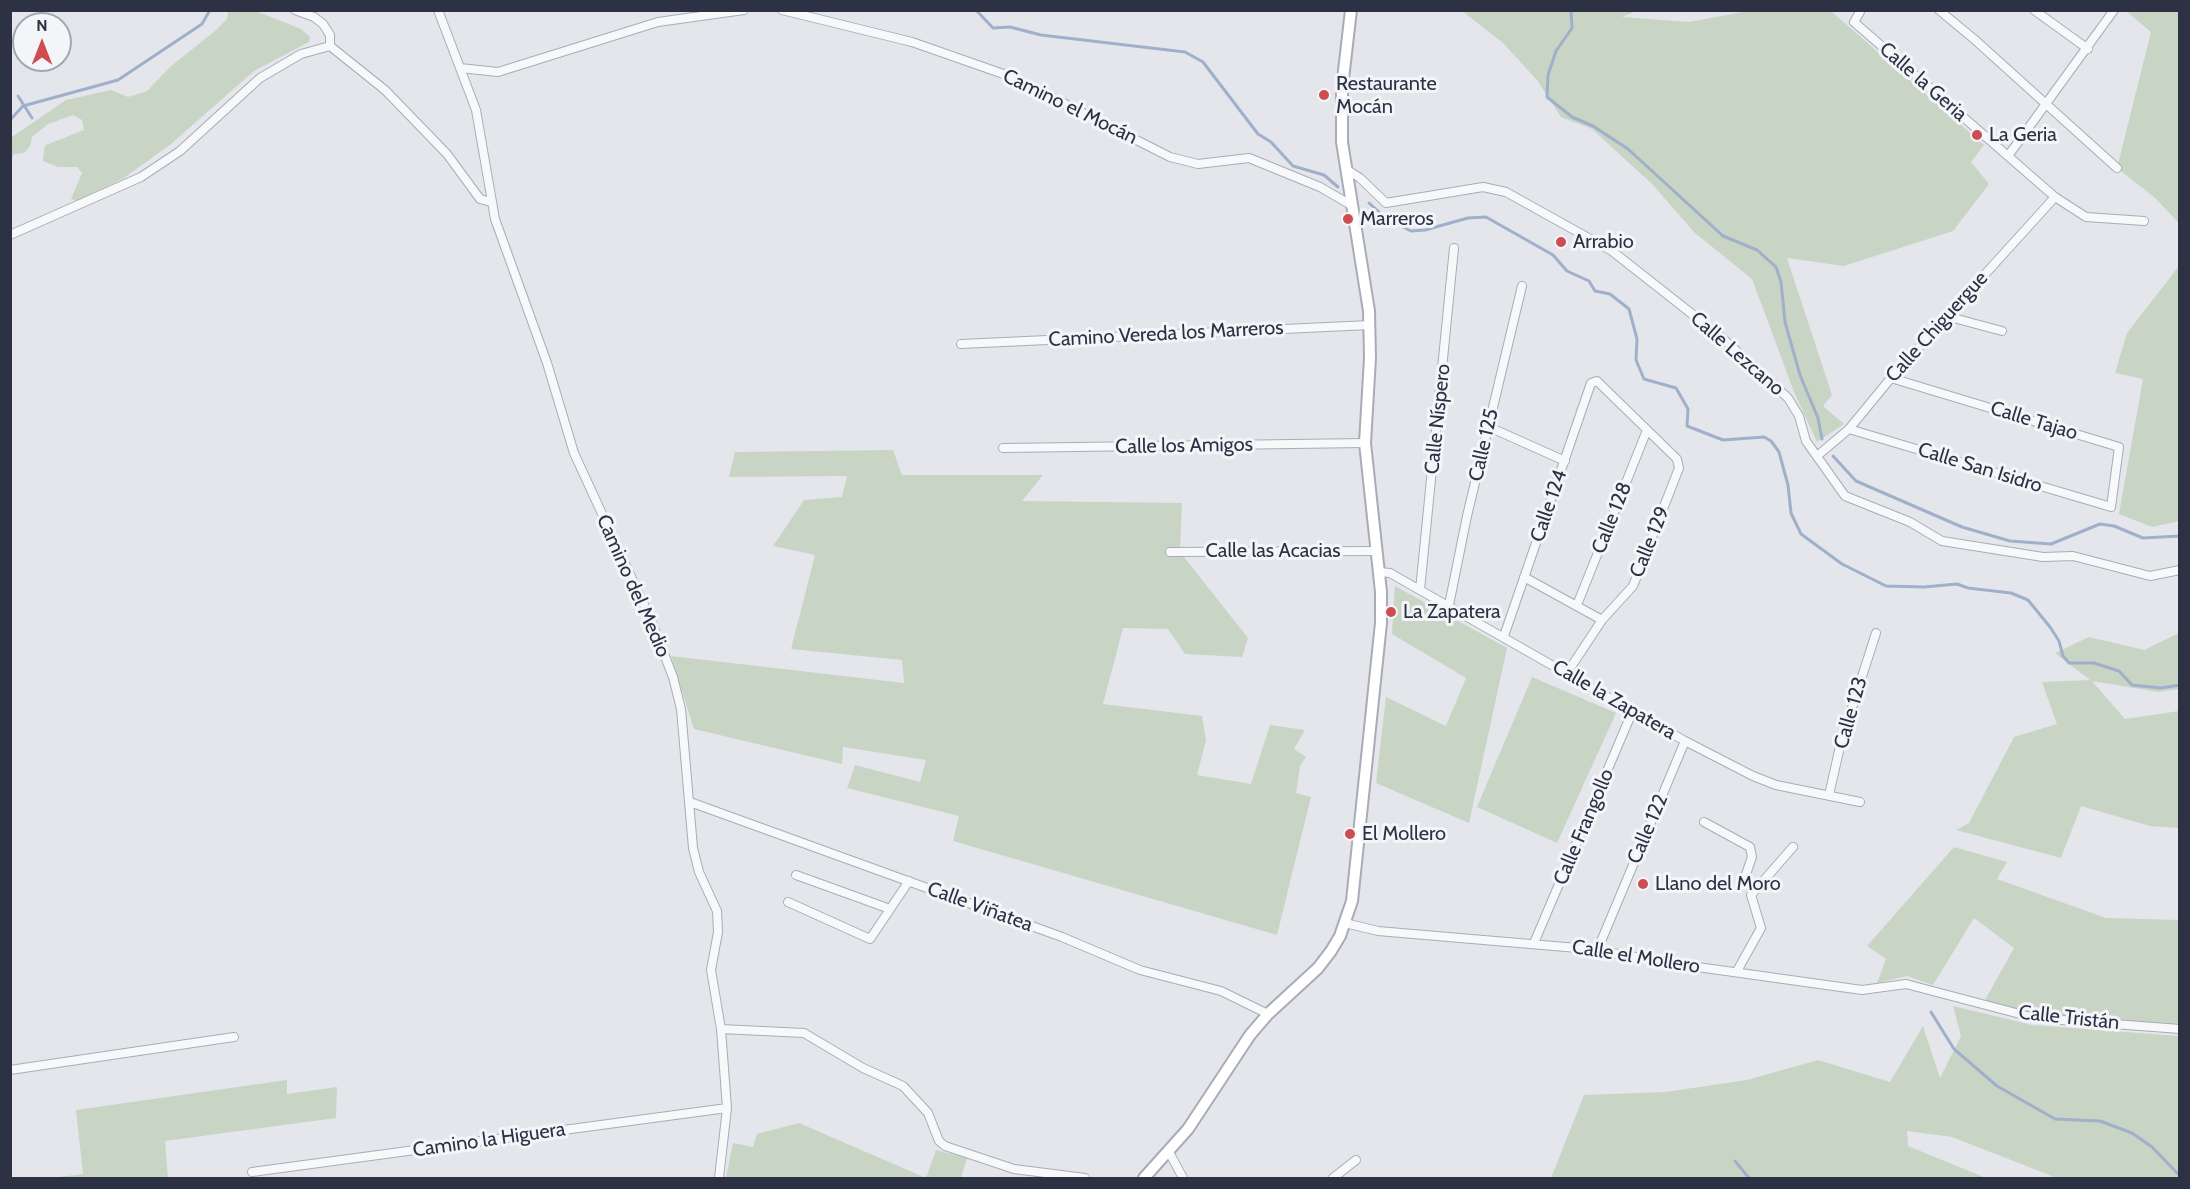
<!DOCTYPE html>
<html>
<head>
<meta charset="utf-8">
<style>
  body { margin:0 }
  #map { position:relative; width:2190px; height:1189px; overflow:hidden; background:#e4e6ec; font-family:Cabin,sans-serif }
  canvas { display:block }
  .frame { position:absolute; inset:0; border:12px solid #2c3244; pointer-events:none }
  .north { position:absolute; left:12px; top:12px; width:60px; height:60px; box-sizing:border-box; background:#f4f5f9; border:2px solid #a4a7b1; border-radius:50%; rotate:0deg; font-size:16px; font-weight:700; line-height:24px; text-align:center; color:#2c3244 }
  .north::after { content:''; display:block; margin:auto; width:21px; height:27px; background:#cd4d52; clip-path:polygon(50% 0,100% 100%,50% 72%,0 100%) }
</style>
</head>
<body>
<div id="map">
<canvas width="2190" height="1189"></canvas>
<div class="frame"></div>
<div class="north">N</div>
</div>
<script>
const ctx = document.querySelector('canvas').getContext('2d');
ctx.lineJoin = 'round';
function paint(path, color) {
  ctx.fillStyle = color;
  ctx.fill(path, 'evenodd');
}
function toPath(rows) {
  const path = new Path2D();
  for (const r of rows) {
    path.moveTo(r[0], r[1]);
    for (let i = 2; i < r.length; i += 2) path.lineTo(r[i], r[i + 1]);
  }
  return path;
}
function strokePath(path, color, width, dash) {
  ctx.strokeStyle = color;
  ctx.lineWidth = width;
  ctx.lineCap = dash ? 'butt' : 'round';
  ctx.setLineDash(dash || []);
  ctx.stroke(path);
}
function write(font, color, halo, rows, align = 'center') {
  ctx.font = font + ' Cabin,sans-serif';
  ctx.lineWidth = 6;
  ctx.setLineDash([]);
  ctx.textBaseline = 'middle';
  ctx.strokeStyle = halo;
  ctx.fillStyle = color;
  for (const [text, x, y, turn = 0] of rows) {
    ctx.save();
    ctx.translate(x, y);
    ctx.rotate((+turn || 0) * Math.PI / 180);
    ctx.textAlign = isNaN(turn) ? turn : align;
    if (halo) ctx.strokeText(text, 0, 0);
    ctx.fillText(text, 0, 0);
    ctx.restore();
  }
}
paint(toPath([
  [234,10,256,11,301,29,310,37,309,42,254,71,171,144,124,178,77,201,71,199,82,173,77,167,58,167,43,161,44,150,46,145,84,130,82,120,73,115,48,124,32,137,30,146,24,153,14,154,11,158,12,137,66,100,111,90,128,97,147,91,170,67,215,31,227,19,228,12],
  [1462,11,1636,11,1622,17,1689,22,1748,11,1831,11,1984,145,1971,162,1989,184,1953,231,1844,266,1787,258,1832,395,1823,406,1844,424,1817,442,1794,392,1752,279,1695,233,1652,184,1592,129,1561,117,1537,80,1503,43],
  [2126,11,2179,11,2179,223,2154,197,2117,168,2151,32],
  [2179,266,2179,521,2152,527,2119,514,2143,379,2115,373,2127,333],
  [893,450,902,475,1043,475,1022,501,1182,503,1180,552,1248,638,1242,657,1185,654,1168,629,1123,628,1103,704,1202,716,1206,740,1197,775,1251,784,1270,725,1305,730,1294,749,1306,757,1300,766,1296,793,1311,797,1277,935,953,841,959,816,847,788,855,765,920,782,926,760,843,747,842,764,694,729,671,656,904,683,902,660,791,649,815,555,773,546,804,500,842,497,847,476,729,477,735,452],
  [1395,586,1507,648,1469,823,1376,783,1386,697,1446,726,1466,678,1392,634],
  [2179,633,2179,689,2158,692,2092,681,2125,719,2179,711,2179,828,2150,826,2081,806,2061,858,1956,830,1969,823,2014,737,2057,724,2042,682,2090,680,2055,653,2089,637,2144,650],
  [1532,677,1616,713,1557,843,1477,807],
  [1954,847,2007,862,1997,879,2106,918,2179,920,2179,1026,2040,1015,1984,1002,2014,948,1974,918,1933,985,1907,976,1877,983,1886,959,1867,946],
  [1953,1006,2032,1025,2179,1036,2179,1178,2057,1178,1952,1137,1907,1131,1908,1146,1986,1178,1551,1178,1584,1095,1665,1092,1747,1080,1818,1060,1890,1082,1923,1026,1940,1078,1961,1036],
  [287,1080,287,1094,337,1087,336,1118,165,1141,168,1178,51,1178,83,1174,76,1110],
  [799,1123,926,1178,936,1150,967,1158,961,1178,726,1178,733,1143,753,1147,757,1134]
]), '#c8d5c5');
strokePath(toPath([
  [976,10,993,28,1010,27,1041,35,1185,52,1203,62,1258,134,1271,142,1293,166,1324,175,1338,187],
  [1571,10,1572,28,1556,51,1548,75,1547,97,1572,117,1593,126,1628,149,1723,236,1757,250,1776,267,1781,282,1785,322,1800,375,1818,418,1822,439],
  [18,96,32,118],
  [10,120,23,106,118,80,202,24,210,10],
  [1369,203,1387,219,1411,231,1425,230,1468,218,1486,217,1553,255,1567,271,1589,281,1595,291,1610,294,1629,309,1637,339,1636,360,1644,379,1676,388,1688,409,1687,426,1723,440,1764,437,1771,441,1779,452,1788,485,1791,513,1801,534,1842,564,1886,586,1924,587,1957,584,1968,588,2011,593,2028,600,2050,627,2059,641,2063,656,2069,663,2094,663,2119,671,2132,685,2161,688,2180,685],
  [1833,456,1856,481,1962,527,2010,541,2051,544,2100,524,2114,526,2143,538,2180,536],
  [1931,1012,1954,1049,1997,1086,2055,1119,2100,1121,2132,1133,2152,1147,2180,1176],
  [1735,1161,1749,1178]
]), '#a0b0ca', 3);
const street = toPath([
  [295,10,314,17,323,24,330,35,330,46],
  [438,10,476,110,495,219,547,363,574,453,650,618,673,677,681,709,693,848,699,872,717,911,718,932,711,970,721,1029,727,1108,719,1178],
  [782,10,912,42,1012,77,1170,157,1198,164,1249,158,1320,187,1351,205],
  [1861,10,1854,22,2055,197,2086,217,2144,221],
  [1939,10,1974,39,2117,168],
  [2034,10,2088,49],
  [460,68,498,72,658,22,744,10],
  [2008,156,2114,10],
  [1346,169,1360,178,1386,203,1483,187,1506,192,1612,251,1720,336,1788,398,1799,416,1806,441,1845,496,1910,522,1942,541,2043,557,2073,556,2150,576,2180,570],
  [10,235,141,177,180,151,260,78,301,54,330,46,385,90,447,154,480,199,491,202],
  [1946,316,2002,331],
  [961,344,1370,325],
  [1489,427,1565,461],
  [1849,429,2111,507,2119,447,1891,378],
  [1003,448,1365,443],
  [1817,456,1849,429,1891,378,2055,197],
  [1170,552,1377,551],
  [1379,572,1390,573,1685,741,1753,776,1776,785,1860,802],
  [1524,577,1602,620],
  [1420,590,1454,248],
  [1449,605,1467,516,1522,286],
  [1577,605,1647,430],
  [1504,636,1591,383,1597,381,1677,459,1679,468,1633,586,1602,620,1567,673],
  [1829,795,1841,742,1876,633],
  [690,802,1062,937,1140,970,1221,991,1268,1014],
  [1704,822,1750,847,1752,857,1744,880,1754,891],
  [796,875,890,909],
  [788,902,870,939,909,881],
  [1345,923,1378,931,1589,949,1676,964,1862,990,1906,984,2035,1018,2180,1029],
  [1534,943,1633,710],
  [1597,951,1685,741],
  [1737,971,1761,928,1751,895,1793,847],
  [721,1029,804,1033,863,1068,903,1086,928,1113,939,1141,945,1146,1014,1169,1085,1178],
  [10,1070,234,1037],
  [1169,1152,1183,1178],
  [252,1172,727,1108],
  [1333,1178,1356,1160]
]);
const secondary = toPath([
  [1144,1178,1188,1129,1250,1035,1268,1014,1318,968,1331,951,1340,936,1352,901,1381,623,1381,592,1365,443,1370,358,1369,311,1342,142,1342,88,1351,10]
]);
strokePath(street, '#a9acb6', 10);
strokePath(secondary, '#a9acb6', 14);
strokePath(street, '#f7f8fa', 8);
strokePath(secondary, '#fff', 10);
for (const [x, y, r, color] of [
  [1324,95,6,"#cd4d52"],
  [1977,135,6,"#cd4d52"],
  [1348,219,6,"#cd4d52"],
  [1561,242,6,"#cd4d52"],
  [1391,612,6,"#cd4d52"],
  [1350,834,6,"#cd4d52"],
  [1643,884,6,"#cd4d52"]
]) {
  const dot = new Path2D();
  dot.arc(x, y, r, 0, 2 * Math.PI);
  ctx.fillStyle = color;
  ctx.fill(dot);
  strokePath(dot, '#f4f5f9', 2);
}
write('20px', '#2c3244', '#f4f5f9', [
  ["Calle la Geria",1923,82,41],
  ["Camino el Mocán",1070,107,26],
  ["Calle Chiguergue",1937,327,-48],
  ["Camino Vereda los Marreros",1166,334,-3],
  ["Calle Lezcano",1737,354,41],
  ["Calle Níspero",1438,419,-84],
  ["Calle Tajao",2034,421,17],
  ["Calle 125",1484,445,-77],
  ["Calle los Amigos",1184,446,-1],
  ["Calle San Isidro",1980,468,17],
  ["Calle 124",1549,506,-71],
  ["Calle 128",1612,518,-68],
  ["Calle 129",1650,542,-68],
  ["Calle las Acacias",1273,551],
  ["Camino del Medio",633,586,66],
  ["Calle la Zapatera",1614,700,30],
  ["Calle 123",1851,713,-74],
  ["Calle Frangollo",1584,827,-67],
  ["Calle 122",1648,829,-67],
  ["Calle Viñatea",980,907,20],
  ["Calle el Mollero",1636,957,9],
  ["Calle Tristán",2069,1018,6],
  ["Camino la Higuera",489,1140,-8]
]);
write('20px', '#2c3244', '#f4f5f9', [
  ["Restaurante",1336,84],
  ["Mocán",1336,107],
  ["La Geria",1989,135],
  ["Marreros",1360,219],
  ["Arrabio",1573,242],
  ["La Zapatera",1403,612],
  ["El Mollero",1362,834],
  ["Llano del Moro",1655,884]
], 'left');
</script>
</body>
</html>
